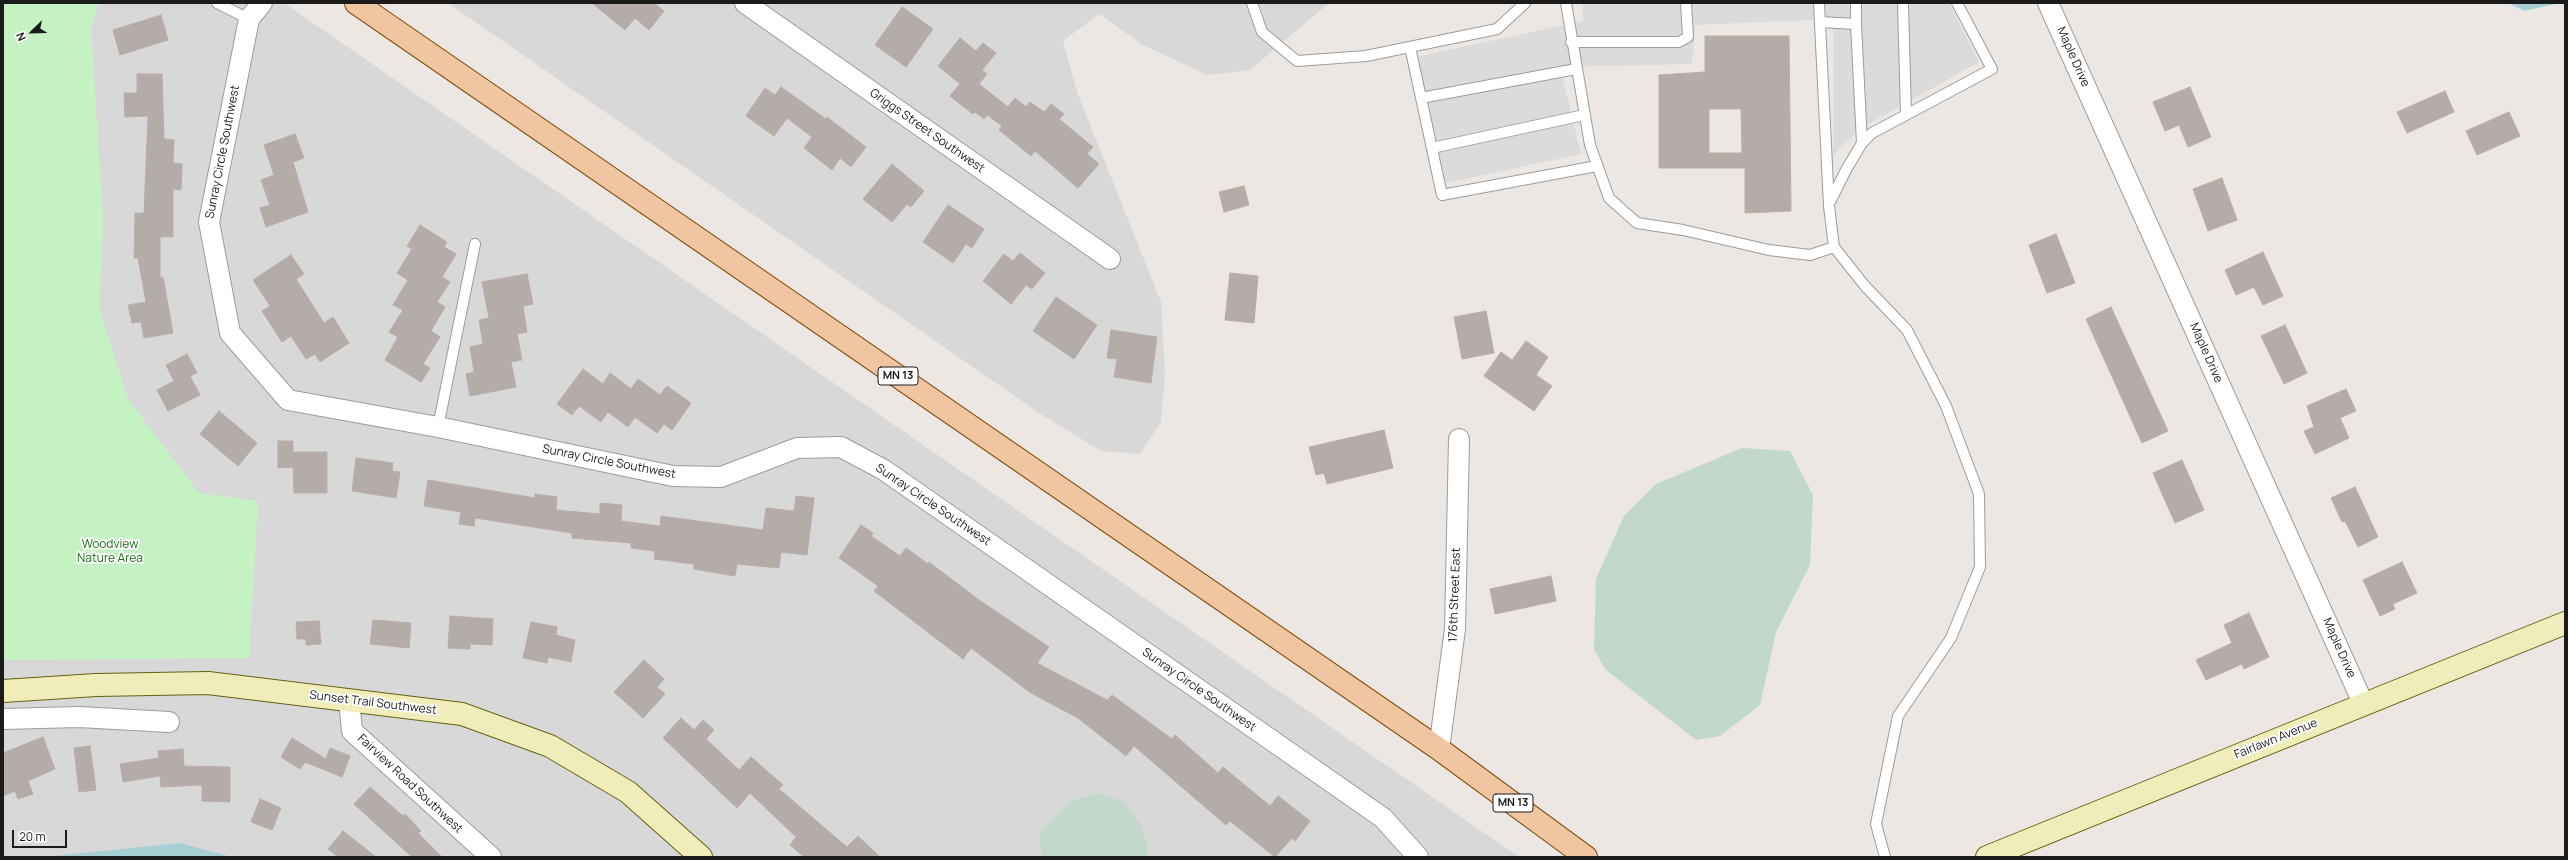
<!DOCTYPE html>
<html>
<head>
<meta charset="utf-8">
<style>
  body { margin:0 }
  #map { position:relative; width:2568px; height:860px; overflow:hidden; background:#ece7e2; font-family:Manrope,sans-serif }
  canvas { display:block }
  .frame { position:absolute; inset:0; border:4px solid #1b1b1b; pointer-events:none }
  .north { position:absolute; left:12px; top:12px; width:40px; height:40px; -webkit-text-stroke:3px #fff; paint-order:stroke; rotate:247deg; font-size:11px; font-weight:700; line-height:16px; text-align:center; color:#1b1b1b }
  .north::after { content:''; display:block; margin:auto; width:14px; height:18px; background:#1b1b1b; clip-path:polygon(50% 0,100% 100%,50% 72%,0 100%) }
  .scale { position:absolute; left:12px; top:830px; width:55px; height:18px; box-sizing:border-box; border:2px solid #1b1b1b; border-top:0; padding-left:5px; font-size:12px; line-height:14px; white-space:nowrap; color:#1b1b1b; -webkit-text-stroke:3px #fff; paint-order:stroke }
</style>
</head>
<body>
<div id="map">
<canvas width="2568" height="860"></canvas>
<div class="frame"></div>
<div class="north">N</div>
<div class="scale">20 m</div>
</div>
<script>
const ctx = document.querySelector('canvas').getContext('2d');
ctx.lineJoin = 'round';
function paint(path, color) {
  ctx.fillStyle = color;
  ctx.fill(path, 'evenodd');
}
function toPath(rows) {
  const path = new Path2D();
  for (const r of rows) {
    path.moveTo(r[0], r[1]);
    for (let i = 2; i < r.length; i += 2) path.lineTo(r[i], r[i + 1]);
  }
  return path;
}
function strokePath(path, color, width, dash) {
  ctx.strokeStyle = color;
  ctx.lineWidth = width;
  ctx.lineCap = dash ? 'butt' : 'round';
  ctx.setLineDash(dash || []);
  ctx.stroke(path);
}
function write(font, color, halo, rows, align = 'center') {
  ctx.font = font + ' Manrope,sans-serif';
  ctx.lineWidth = 3.5;
  ctx.setLineDash([]);
  ctx.textBaseline = 'middle';
  ctx.strokeStyle = halo;
  ctx.fillStyle = color;
  for (const [text, x, y, turn = 0] of rows) {
    ctx.save();
    ctx.translate(x, y);
    ctx.rotate((+turn || 0) * Math.PI / 180);
    ctx.textAlign = isNaN(turn) ? turn : align;
    if (halo) ctx.strokeText(text, 0, 0);
    ctx.fillText(text, 0, 0);
    ctx.restore();
  }
}
paint(toPath([
  [3,3,91,24,99,3,284,3,1519,857,3,857],
  [448,3,1329,3,1250,70,1207,75,1143,45,1099,14,1063,41,1077,92,1161,302,1165,374,1161,422,1140,454,1101,451,1042,415]
]), '#d9d8d9');
paint(toPath([
  [1742,448,1790,451,1813,495,1810,565,1776,632,1760,705,1720,736,1696,740,1605,669,1594,649,1596,579,1624,516,1656,484],
  [1101,793,1124,802,1135,817,1142,827,1147,845,1147,857,1043,857,1039,844,1040,832,1073,800]
]), '#c1d8ca');
paint(toPath([
  [3,3,99,3,91,27,103,221,99,308,128,399,199,493,258,501,249,658,3,660]
]), '#c5f2c3');
paint(toPath([
  [1583,3,1949,3,1979,62,1860,129,1833,155,1833,19,1695,25,1692,64,1560,67,1581,154,1441,184,1416,57,1583,21]
]), '#dbdbdb');
paint(toPath([
  [2508,3,2560,3,2524,11],
  [180,843,232,857,42,857,43,857]
]), '#a7d0d5');
const building = toPath([
  [592,3,654,3,664,11,649,30,635,18,625,30,592,3],
  [902,7,933,29,906,67,875,45,902,7],
  [161,15,168,40,120,55,113,30,161,15],
  [1705,36,1789,36,1791,211,1745,213,1745,168,1659,168,1659,75,1705,72,1705,36],
  [1709,109,1741,109,1742,153,1709,153,1709,109],
  [960,38,976,51,983,43,996,53,982,70,987,74,979,84,1008,107,1015,98,1026,107,1030,102,1044,112,1051,104,1064,114,1059,119,1093,147,1087,154,1099,164,1078,188,1035,151,1031,156,999,130,1002,126,987,115,984,119,975,112,973,114,950,96,960,84,938,66,960,38],
  [137,74,162,74,164,139,174,140,173,163,182,164,181,190,173,189,173,237,160,237,160,278,163,277,173,333,144,338,141,322,132,323,128,305,146,302,138,258,134,258,135,213,144,213,148,116,125,117,124,93,137,93,137,74],
  [781,87,826,119,827,117,866,147,851,167,840,158,832,170,804,148,812,137,787,118,774,136,746,116,765,88,775,95,781,87],
  [2190,87,2211,137,2188,147,2179,125,2165,131,2153,102,2190,87],
  [2445,91,2454,112,2407,133,2397,112,2445,91],
  [2509,112,2520,136,2477,155,2466,131,2509,112],
  [295,134,304,158,293,162,308,212,266,227,260,208,270,205,261,180,274,175,264,145,295,134],
  [892,164,924,191,911,207,907,204,892,222,863,199,892,164],
  [2222,178,2237,220,2208,231,2193,189,2222,178],
  [1244,186,1249,205,1224,212,1219,192,1244,186],
  [948,205,984,229,972,248,966,244,953,263,923,242,948,205],
  [420,225,447,242,444,247,456,254,442,277,450,282,437,302,445,307,431,331,440,337,423,364,430,368,421,382,385,360,398,337,389,332,403,310,393,305,408,280,397,273,412,249,407,246,420,225],
  [2056,234,2075,283,2047,293,2029,245,2056,234],
  [2263,252,2283,296,2263,305,2254,287,2236,295,2225,270,2263,252],
  [1020,253,1045,273,1032,289,1026,285,1011,304,983,281,1004,254,1013,261,1020,253],
  [291,255,304,274,296,279,324,323,333,317,349,343,320,362,315,354,306,359,291,336,282,342,262,311,270,306,253,280,291,255],
  [1230,273,1258,276,1254,323,1225,320,1230,273],
  [527,274,533,304,523,306,527,332,517,334,522,360,511,362,516,387,470,396,466,374,474,372,470,347,483,344,479,320,489,318,482,282,527,274],
  [1056,297,1097,325,1074,359,1033,331,1056,297],
  [2111,307,2168,431,2142,443,2086,319,2111,307],
  [1486,311,1494,353,1462,359,1454,317,1486,311],
  [2285,325,2307,373,2284,384,2261,336,2285,325],
  [1111,330,1157,337,1151,383,1114,377,1117,359,1107,358,1111,330],
  [1526,341,1548,357,1536,375,1552,386,1534,411,1484,376,1501,352,1512,360,1526,341],
  [187,354,197,373,190,376,200,395,168,411,157,390,174,381,166,365,187,354],
  [583,369,603,384,610,373,631,389,638,379,660,395,667,386,691,403,672,430,664,424,657,433,635,417,628,427,608,412,601,422,579,406,572,415,557,404,583,369],
  [2346,389,2356,411,2340,418,2349,438,2315,454,2304,431,2314,427,2307,406,2346,389],
  [219,411,257,443,238,466,200,434,219,411],
  [1384,430,1393,468,1327,484,1324,473,1316,475,1309,447,1384,430],
  [278,441,293,441,293,452,327,452,327,493,294,493,293,467,278,468,278,441],
  [356,458,393,463,392,471,400,472,396,498,352,491,356,458],
  [2182,460,2204,510,2175,523,2153,473,2182,460],
  [428,480,535,498,535,494,557,497,556,510,600,514,600,503,622,505,621,521,660,526,661,516,763,530,766,508,794,511,796,496,814,498,807,555,781,552,779,568,737,564,735,576,694,569,694,564,654,559,655,551,631,548,631,543,572,538,572,533,475,518,474,526,459,524,461,512,424,506,428,480],
  [2355,487,2378,537,2358,547,2345,521,2342,522,2331,498,2355,487],
  [861,525,873,533,871,536,900,556,906,548,928,564,929,562,979,600,1049,647,1037,663,1107,700,1112,695,1172,739,1175,735,1218,773,1223,767,1270,806,1278,796,1310,821,1295,841,1292,838,1275,857,1230,821,1226,825,1134,746,1126,756,1078,718,1031,693,971,648,963,659,874,591,878,586,839,558,861,525],
  [2402,562,2417,593,2393,604,2395,609,2380,616,2363,580,2402,562],
  [1551,576,1556,601,1495,614,1490,589,1551,576],
  [2249,613,2269,657,2244,669,2242,664,2206,680,2196,660,2232,643,2224,625,2249,613],
  [450,616,493,619,492,645,470,644,470,649,448,648,450,616],
  [373,620,411,623,409,648,370,644,373,620],
  [319,621,321,644,306,645,306,639,297,639,296,622,319,621],
  [531,622,557,627,556,635,575,640,571,662,548,657,547,663,523,658,531,622],
  [644,660,664,679,657,687,665,694,643,718,614,692,644,660],
  [681,718,694,730,703,720,714,730,706,739,739,770,751,757,783,785,779,789,847,847,858,836,880,857,804,857,790,845,796,837,750,793,737,808,663,738,681,718],
  [43,737,55,769,28,781,33,794,18,799,15,791,3,796,3,753,43,737],
  [292,738,326,759,330,748,350,756,342,777,305,762,300,769,281,757,292,738],
  [90,746,96,790,79,792,74,748,90,746],
  [183,749,184,766,230,767,230,802,202,801,202,785,161,787,160,776,123,782,120,764,159,758,158,751,183,749],
  [370,787,403,816,405,814,421,831,418,833,442,857,412,857,354,804,370,787],
  [260,799,281,808,272,830,251,822,260,799],
  [343,831,376,857,338,857,328,849,343,831]
]);
paint(building, '#b4aca8');
strokePath(building, '#bbada6', 1);
const lane = toPath([
  [217,3,249,19],
  [1252,3,1262,32,1297,61,1366,56,1497,29,1525,3],
  [1566,3,1590,145,1609,198,1637,223,1683,230,1769,250,1810,255,1834,247],
  [1819,3,1829,206,1834,247,1865,286,1907,330,1946,406,1979,494,1980,567,1951,638,1898,716,1876,824,1885,857],
  [1856,3,1856,24],
  [1903,3,1906,115],
  [1820,22,1856,24,1862,143],
  [1571,42,1679,42,1688,37,1686,3],
  [1410,47,1442,195,1597,166],
  [1421,98,1576,69],
  [1432,148,1584,115],
  [1829,204,1846,170,1862,143,1872,133,1992,69,1957,3],
  [438,427,475,244]
]);
const street = toPath([
  [262,3,249,19,209,222,230,333,288,400,438,427,673,476,721,477,797,448,841,447,884,470,1383,818,1418,857],
  [745,3,1110,259],
  [2048,3,2363,703],
  [349,700,352,731,491,857],
  [3,719,79,717,169,722],
  [1439,749,1455,629,1459,439]
]);
const secondary = toPath([
  [3,691,96,685,208,683,462,714,550,746,628,792,701,857],
  [1987,857,2565,623]
]);
const primary = toPath([
  [356,3,1439,749,1586,857]
]);
strokePath(lane, '#9c9c9c', 12);
strokePath(street, '#9c9c9c', 22);
strokePath(secondary, '#646311', 24);
strokePath(primary, '#824f10', 24);
strokePath(lane, '#fff', 10);
strokePath(street, '#fff', 20);
strokePath(secondary, '#f1edbb', 22);
strokePath(primary, '#f0c5a2', 22);
for (const [x, y, w] of [
  [898,376,40],
  [1513,803,40]
]) {
  const box = new Path2D();
  box.roundRect(x - w / 2, y - 9, w, 18, 3);
  ctx.fillStyle = '#fff';
  ctx.fill(box);
  strokePath(box, '#1b1b1b', 1);
}
write('bold 11px', '#1b1b1b', null, [
  ["MN 13",898,376],
  ["MN 13",1513,803]
]);
write('12px', '#1b1b1b', '#fff', [
  ["Maple Drive",2073,57,66],
  ["Griggs Street Southwest",927,131,35],
  ["Sunray Circle Southwest",223,152,-79],
  ["Maple Drive",2206,353,66],
  ["Sunray Circle Southwest",609,462,11],
  ["Sunray Circle Southwest",933,505,34],
  ["176th Street East",1455,595,-88],
  ["Maple Drive",2339,648,66],
  ["Sunray Circle Southwest",1199,690,35],
  ["Sunset Trail Southwest",373,703,7],
  ["Fairlawn Avenue",2276,739,-22],
  ["Fairview Road Southwest",410,784,43]
]);
write('12px', '#1a6c17', '#fff', [
  ["Woodview",110,545],
  ["Nature Area",110,559]
]);
</script>
</body>
</html>
